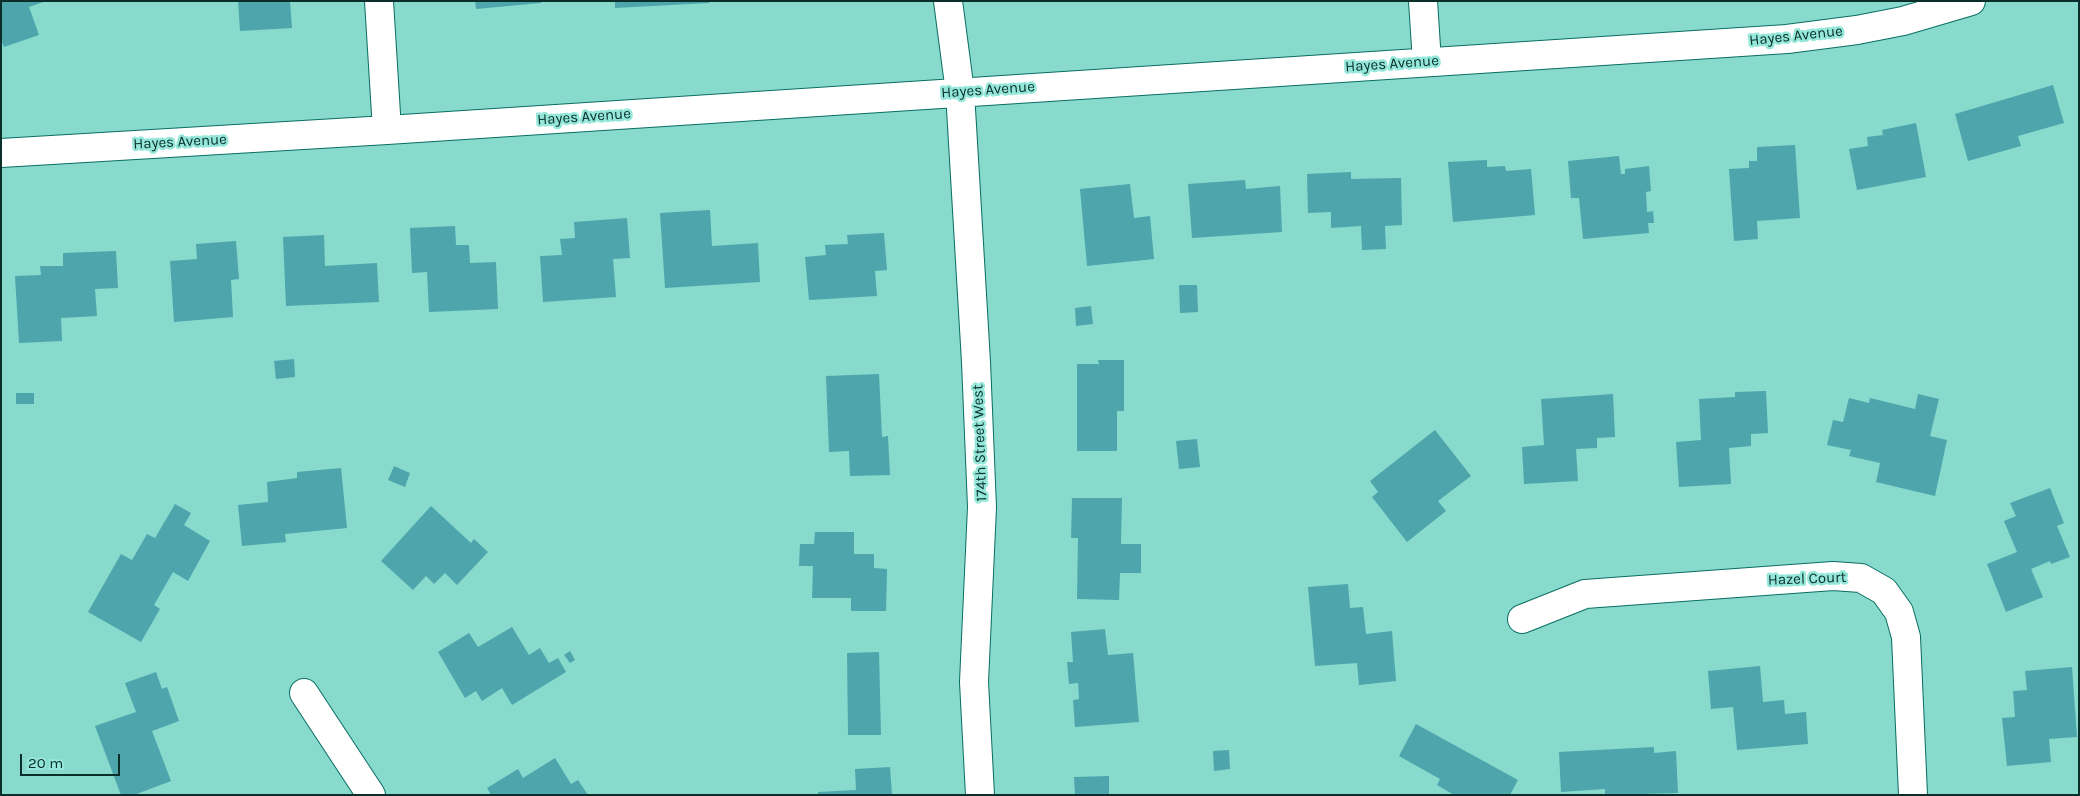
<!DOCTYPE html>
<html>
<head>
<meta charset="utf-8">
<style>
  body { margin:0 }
  #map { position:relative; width:2080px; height:796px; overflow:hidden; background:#87dacc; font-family:Karla,sans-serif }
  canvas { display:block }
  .frame { position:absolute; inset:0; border:2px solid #0a2e2a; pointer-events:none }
  .scale { position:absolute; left:20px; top:754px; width:100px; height:22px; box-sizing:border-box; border:2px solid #0a2e2a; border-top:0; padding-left:6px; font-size:15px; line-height:18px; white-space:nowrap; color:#0a2e2a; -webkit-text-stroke:4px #94e7d9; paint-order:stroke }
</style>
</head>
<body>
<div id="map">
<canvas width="2080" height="796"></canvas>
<div class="frame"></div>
<div class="scale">20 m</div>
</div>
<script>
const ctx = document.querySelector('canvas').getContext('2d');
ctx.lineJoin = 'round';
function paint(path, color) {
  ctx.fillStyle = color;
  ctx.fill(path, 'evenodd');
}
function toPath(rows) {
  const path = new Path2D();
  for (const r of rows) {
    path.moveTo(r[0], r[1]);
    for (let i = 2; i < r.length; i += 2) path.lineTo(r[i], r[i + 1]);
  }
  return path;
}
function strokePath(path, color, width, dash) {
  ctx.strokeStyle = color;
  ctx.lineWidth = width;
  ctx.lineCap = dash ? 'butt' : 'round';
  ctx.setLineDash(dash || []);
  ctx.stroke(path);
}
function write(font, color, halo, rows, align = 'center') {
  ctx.font = font + ' Karla,sans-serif';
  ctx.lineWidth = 5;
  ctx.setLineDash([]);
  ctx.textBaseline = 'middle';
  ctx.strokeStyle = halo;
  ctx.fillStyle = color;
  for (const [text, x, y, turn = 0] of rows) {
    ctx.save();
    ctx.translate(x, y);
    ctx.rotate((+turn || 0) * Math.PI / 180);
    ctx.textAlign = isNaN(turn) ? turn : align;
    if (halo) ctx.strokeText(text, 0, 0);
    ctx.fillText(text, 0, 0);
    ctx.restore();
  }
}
paint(toPath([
  [1,1,46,1,29,7,39,35,4,47,1,40],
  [238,1,290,1,292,28,240,31],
  [475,1,541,1,541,3,476,9],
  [615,1,709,1,709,3,615,8],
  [2053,85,2064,123,2018,136,2021,146,1968,161,1955,114],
  [1916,123,1926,177,1857,190,1849,149,1868,146,1867,137,1883,135,1882,130],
  [1795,145,1800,218,1757,221,1758,239,1734,241,1729,169,1749,168,1749,161,1757,161,1757,147],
  [1619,156,1621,174,1625,174,1625,169,1649,166,1651,191,1646,192,1647,212,1653,211,1654,223,1648,223,1649,233,1583,239,1579,198,1571,198,1568,161],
  [1487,160,1487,167,1505,166,1506,171,1531,169,1535,215,1453,222,1448,162],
  [1351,172,1351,179,1401,178,1402,225,1385,226,1386,249,1362,250,1361,226,1331,228,1331,212,1308,213,1307,174],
  [1245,180,1246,189,1280,186,1282,232,1192,238,1188,184],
  [1130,184,1134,218,1150,216,1154,259,1087,266,1080,189],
  [710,210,712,246,758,243,760,282,665,288,660,213],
  [627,218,630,258,613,259,616,297,543,302,540,256,562,255,560,239,575,238,574,222],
  [455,226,456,245,469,245,470,263,496,262,498,309,429,312,427,272,412,273,410,228],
  [884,233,887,270,875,271,877,296,809,300,805,257,826,255,825,245,848,244,847,235],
  [324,235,325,266,377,263,379,302,286,306,283,237],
  [236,241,239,279,231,280,233,317,174,322,170,261,197,259,196,244],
  [116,251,118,288,95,289,97,316,61,318,62,341,19,343,15,276,41,275,40,266,63,266,63,253],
  [1179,285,1197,285,1198,312,1180,313],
  [1091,306,1093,324,1076,326,1075,308],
  [294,359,295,377,276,379,274,361],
  [1098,360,1124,360,1124,411,1117,411,1117,451,1077,451,1077,364,1099,364],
  [879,374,882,437,888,436,890,475,850,476,849,451,829,452,826,376],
  [1766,391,1768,433,1751,434,1751,446,1729,448,1731,484,1679,487,1676,442,1701,440,1699,399,1735,397,1735,392],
  [16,393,34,393,34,404,16,404],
  [1613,394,1615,437,1597,438,1597,448,1576,449,1578,481,1524,484,1522,447,1544,445,1541,399],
  [1918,394,1939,399,1930,436,1947,440,1935,496,1876,482,1880,463,1849,456,1851,450,1827,445,1833,420,1843,422,1849,398,1869,403,1870,398,1915,409],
  [1435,430,1471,476,1438,501,1446,511,1407,542,1372,497,1378,492,1370,481],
  [1197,439,1200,467,1179,469,1176,441],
  [394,466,410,473,405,487,388,480],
  [341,468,347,528,285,534,286,542,242,546,238,505,268,502,267,482,297,478,297,472],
  [2050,488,2064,523,2057,526,2070,557,2051,564,2050,561,2031,569,2043,597,2006,612,1987,564,2017,552,2004,521,2016,516,2010,503],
  [1072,498,1122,498,1121,544,1141,544,1141,573,1120,573,1119,600,1077,599,1078,538,1071,538],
  [175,504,191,513,184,525,210,541,188,581,173,572,154,605,160,609,141,642,88,612,121,554,132,560,147,534,155,538],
  [431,506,471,543,474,539,488,552,457,585,445,573,434,584,426,576,413,590,381,561],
  [815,532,854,532,854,554,874,554,874,568,887,569,886,611,851,611,851,598,812,598,813,566,799,566,800,544,814,544],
  [1348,584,1350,608,1363,607,1366,634,1392,631,1396,681,1359,685,1357,663,1315,666,1308,587],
  [512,627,529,655,540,648,549,663,558,658,566,672,512,705,502,688,482,701,476,691,465,698,438,652,469,633,478,647],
  [1105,629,1108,655,1133,653,1139,722,1075,727,1073,700,1079,699,1078,683,1069,684,1067,662,1073,662,1071,632],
  [570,651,575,660,570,663,564,655],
  [879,652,881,735,848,735,847,653],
  [1760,666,1763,702,1784,700,1785,714,1806,712,1808,744,1737,750,1733,707,1711,709,1708,671],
  [2072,667,2077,737,2049,739,2051,762,2007,766,2002,718,2015,717,2013,691,2027,690,2025,671],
  [156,672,162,689,167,687,179,721,152,731,171,781,134,795,121,795,95,726,136,712,125,683],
  [1416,724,1518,780,1510,795,1454,795,1437,785,1440,779,1399,756],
  [1654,747,1654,753,1676,751,1678,793,1605,795,1605,789,1561,792,1559,752],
  [1229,750,1230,769,1214,771,1213,751],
  [555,758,571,784,578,780,588,795,491,795,487,788,518,769,523,778],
  [890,767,892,795,818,795,818,792,856,790,855,769],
  [1109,776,1109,795,1075,795,1074,777]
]), '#4ea5ac');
const minor = toPath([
  [379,1,387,130],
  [948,1,960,92,976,362,982,507,974,682,980,795],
  [1423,1,1427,62],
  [1,153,387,130,1787,39,1857,30,1903,21,1971,1],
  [1522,619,1585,594,1833,576,1861,578,1884,591,1899,612,1906,637,1913,795],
  [304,693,371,795]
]);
strokePath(minor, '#0a6e63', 30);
strokePath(minor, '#fff', 28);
write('15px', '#0a2e2a', '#94e7d9', [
  ["Hayes Avenue",1796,36,-6],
  ["Hayes Avenue",1392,64,-4],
  ["Hayes Avenue",988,90,-4],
  ["Hayes Avenue",584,117,-4],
  ["Hayes Avenue",180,142,-3],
  ["174th Street West",980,443,-92],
  ["Hazel Court",1807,579,-2]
]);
</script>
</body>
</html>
